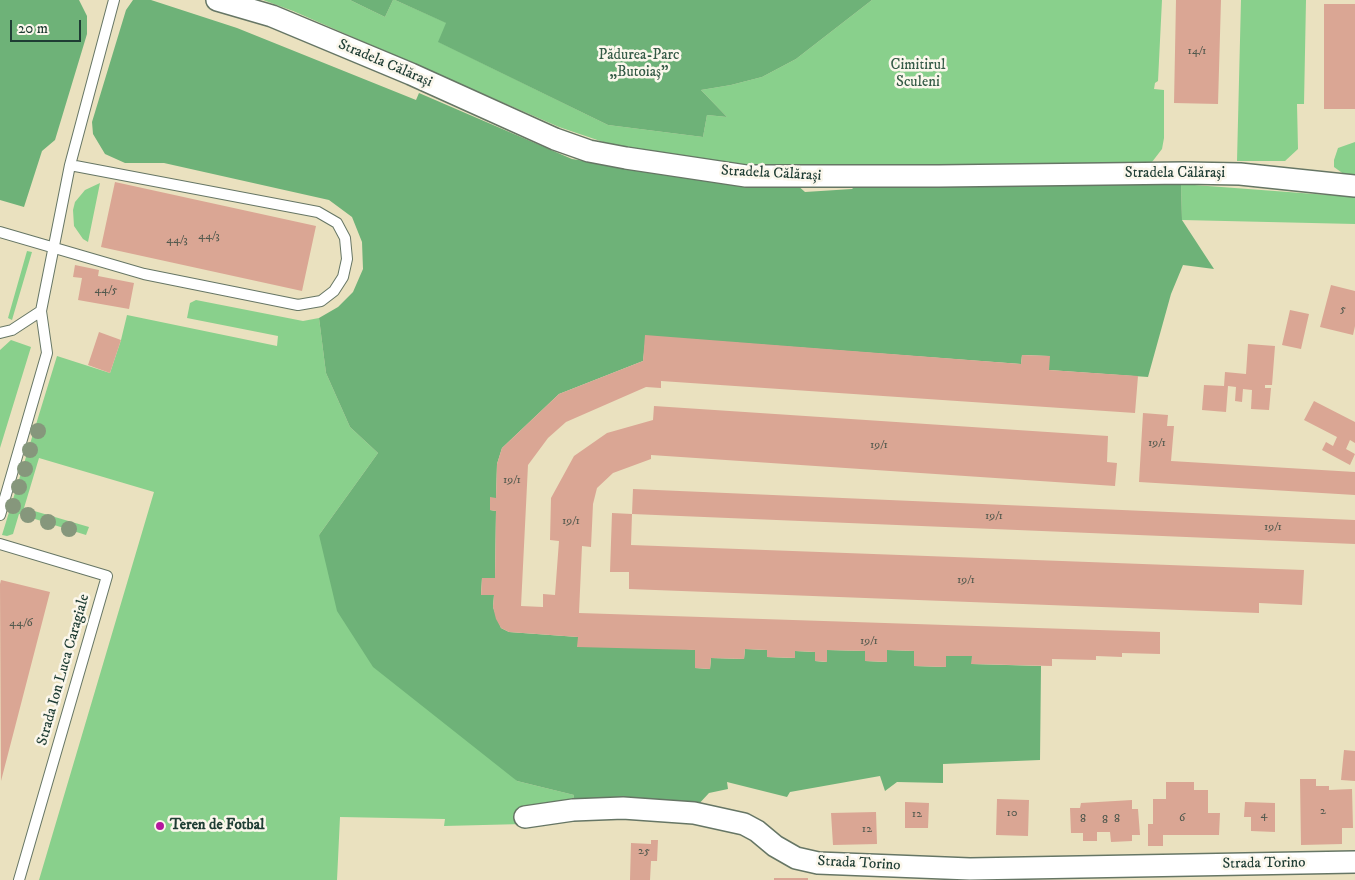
<!DOCTYPE html>
<html>
<head>
<meta charset="utf-8">
<style>
  body { margin:0 }
  #map { position:relative; width:1355px; height:880px; overflow:hidden; background:#eae1bf; font-family:"IM FELL DW Pica",serif }
  canvas { display:block }
  .scale { position:absolute; left:10px; top:20px; width:71px; height:22px; box-sizing:border-box; border:2px solid #1f3d34; border-top:0; padding-left:6px; font-size:15px; line-height:18px; white-space:nowrap; color:#1f3d34; -webkit-text-stroke:4px #fbf7ec; paint-order:stroke }
</style>
</head>
<body>
<div id="map">
<canvas width="1355" height="880"></canvas>
<div class="scale">20 m</div>
</div>
<script>
const ctx = document.querySelector('canvas').getContext('2d');
ctx.lineJoin = 'round';
function paint(path, color) {
  ctx.fillStyle = color;
  ctx.fill(path, 'evenodd');
}
function toPath(rows) {
  const path = new Path2D();
  for (const r of rows) {
    path.moveTo(r[0], r[1]);
    for (let i = 2; i < r.length; i += 2) path.lineTo(r[i], r[i + 1]);
  }
  return path;
}
function strokePath(path, color, width, dash) {
  ctx.strokeStyle = color;
  ctx.lineWidth = width;
  ctx.lineCap = dash ? 'butt' : 'round';
  ctx.setLineDash(dash || []);
  ctx.stroke(path);
}
function write(font, color, halo, rows, align = 'center') {
  ctx.font = font + ' "IM FELL DW Pica",serif';
  ctx.lineWidth = 5;
  ctx.setLineDash([]);
  ctx.textBaseline = 'middle';
  ctx.strokeStyle = halo;
  ctx.fillStyle = color;
  for (const [text, x, y, turn = 0] of rows) {
    ctx.save();
    ctx.translate(x, y);
    ctx.rotate((+turn || 0) * Math.PI / 180);
    ctx.textAlign = isNaN(turn) ? turn : align;
    if (halo) ctx.strokeText(text, 0, 0);
    ctx.fillText(text, 0, 0);
    ctx.restore();
  }
}
paint(toPath([
  [263,0,350,0,385,17,393,0,395,0,447,23,439,42,608,125,703,137,707,115,727,117,701,90,731,85,762,77,796,59,872,0,1162,0,1158,81,1155,83,1154,89,1164,90,1164,138,1162,149,1152,162,1145,165,742,166,684,160,612,145,559,127,293,11],
  [1241,0,1306,0,1304,104,1297,104,1298,149,1285,161,1237,161],
  [1355,142,1355,177,1345,175,1334,167,1334,160,1338,148],
  [100,183,88,242,83,239,74,226,73,210,75,202,85,190],
  [1181,184,1355,197,1355,224,1182,220],
  [27,251,32,252,12,320,8,318],
  [196,300,303,321,319,318,326,373,350,427,378,453,319,535,517,781,574,795,573,801,523,824,444,826,445,819,340,817,337,880,39,880,154,492,39,458,24,508,89,527,86,535,19,514,13,534,7,536,2,535,57,356,110,373,121,340,127,315,277,346,278,336,187,318,190,303],
  [11,340,31,347,0,448,0,350]
]), '#89d08c');
paint(toPath([
  [0,0,79,0,87,16,87,34,55,140,42,151,24,207,0,200],
  [133,0,151,0,237,28,416,100,419,93,572,159,695,178,796,184,805,192,852,189,857,184,1181,184,1182,220,1214,269,1183,265,1171,294,1148,377,1049,370,1049,356,1022,355,1021,364,646,336,643,361,559,394,502,448,497,464,496,498,490,498,490,510,496,511,495,578,482,578,481,595,494,595,493,607,501,628,509,632,578,637,695,650,695,668,710,669,711,658,744,659,745,649,767,650,767,657,794,658,795,651,815,652,815,661,826,662,827,650,865,651,865,661,887,662,887,650,914,651,914,666,946,667,946,656,972,656,972,664,1041,666,1040,760,943,764,943,783,897,782,885,791,880,776,790,792,787,797,727,782,728,789,709,793,696,807,573,801,574,795,517,781,373,667,337,611,319,535,378,453,350,427,326,373,319,318,338,307,353,292,363,269,362,242,352,217,329,200,164,163,125,163,105,154,93,134,92,122,126,10],
  [350,0,393,0,385,17],
  [395,0,872,0,796,59,762,77,731,85,701,90,727,117,707,115,703,137,608,125,438,42,446,23]
]), '#6eb278');
paint(toPath([
  [1176,0,1221,0,1218,104,1174,103],
  [1324,4,1355,4,1355,109,1324,109],
  [115,182,316,226,302,291,101,247],
  [75,265,99,270,98,276,134,283,129,309,78,300,82,278,73,277],
  [1331,285,1355,291,1355,326,1353,335,1320,327],
  [1290,310,1309,314,1301,349,1282,345],
  [99,332,121,340,110,373,88,365],
  [645,335,1021,364,1022,355,1050,356,1049,370,1138,376,1135,413,661,381,661,388,646,387,566,422,548,438,528,465,521,606,543,607,543,594,555,595,559,541,550,540,551,498,574,456,607,433,653,420,654,406,1108,436,1107,462,1117,463,1115,486,651,455,651,459,613,473,597,488,593,504,591,547,582,546,579,613,1160,632,1160,654,1122,653,1122,657,1096,656,1096,660,1052,659,1052,666,971,664,972,656,946,656,946,667,914,666,914,651,887,650,887,662,865,661,865,651,827,650,827,662,815,661,815,652,795,651,795,658,767,657,767,650,745,649,744,659,711,658,710,669,695,668,695,650,577,647,578,637,509,632,501,628,496,619,493,607,494,595,481,595,482,578,495,578,496,511,490,510,490,497,496,498,497,464,502,448,559,394,643,361],
  [1248,344,1275,346,1272,385,1265,385,1265,388,1271,388,1269,410,1251,409,1252,390,1243,389,1242,402,1235,401,1236,387,1228,386,1226,412,1202,410,1204,385,1224,386,1225,372,1246,374],
  [1314,401,1355,422,1355,443,1350,440,1346,449,1355,454,1350,465,1322,450,1326,442,1333,446,1337,437,1304,420],
  [1143,413,1168,415,1167,426,1174,426,1171,461,1355,472,1355,495,1139,482],
  [633,489,1355,520,1355,544,632,514,631,545,1304,570,1302,605,1259,603,1259,613,629,589,629,572,610,572,612,513,632,514],
  [1,580,50,592,1,781,0,584],
  [1344,750,1355,751,1355,781,1341,780],
  [1300,779,1316,779,1316,786,1329,786,1329,790,1352,789,1353,828,1342,828,1342,844,1301,845],
  [1166,782,1194,782,1194,790,1208,790,1208,813,1220,813,1219,835,1163,835,1163,846,1148,846,1148,824,1153,824,1153,799,1166,799],
  [997,799,1029,800,1028,836,996,835],
  [1132,800,1132,809,1138,809,1140,835,1132,835,1132,841,1111,842,1110,832,1097,832,1097,841,1083,841,1083,833,1071,833,1070,808,1080,808,1081,803],
  [905,802,929,803,928,828,905,828],
  [1245,802,1275,803,1275,832,1251,831,1251,817,1244,817],
  [876,812,877,844,833,845,831,813],
  [651,840,658,840,657,861,651,861,650,880,630,880,631,843,651,844],
  [774,878,808,878,808,880,774,880]
]), '#daa694');
const lane = toPath([
  [0,232,144,274,298,305,321,301,334,291,343,277,347,259,345,238,337,223,318,212,70,165],
  [0,333,12,330,41,311,70,165,114,0],
  [0,515,47,353,41,311],
  [0,544,107,576,19,880]
]);
const street = toPath([
  [217,0,272,16,411,74,555,139,589,151,626,158,746,176,939,176,1185,173,1240,174,1355,186],
  [525,817,573,810,623,808,694,813,744,824,757,831,775,846,796,858,818,863,970,869,1355,862]
]);
strokePath(lane, '#667665', 12);
strokePath(street, '#667665', 24);
strokePath(lane, '#fff', 10);
strokePath(street, '#fff', 21);
ctx.fillStyle = '#86977c';
for (const [x, y] of [
  [38,431],
  [30,450],
  [25,469],
  [19,487],
  [13,506],
  [28,515],
  [48,522],
  [69,529]
]) {
  ctx.beginPath();
  ctx.arc(x, y, 8, 0, 2 * Math.PI);
  ctx.fill();
}
for (const [x, y, r, color] of [
  [160,826,5,"#b5179e"]
]) {
  const dot = new Path2D();
  dot.arc(x, y, r, 0, 2 * Math.PI);
  ctx.fillStyle = color;
  ctx.fill(dot);
  strokePath(dot, '#fbf7ec', 2);
}
write('12px', '#4e574c', null, [
  ["14/1",1197,52],
  ["44/3",209,237],
  ["44/3",177,241],
  ["44/5",106,291],
  ["5",1343,310],
  ["19/1",1157,444],
  ["19/1",879,446],
  ["19/1",512,481],
  ["19/1",994,517],
  ["19/1",571,522],
  ["19/1",1273,528],
  ["19/1",966,581],
  ["44/6",21,624],
  ["19/1",869,642],
  ["2",1323,812],
  ["10",1012,814],
  ["12",917,815],
  ["4",1264,816],
  ["6",1182,819],
  ["8",1083,820],
  ["8",1117,820],
  ["8",1105,821],
  ["12",867,830],
  ["25",644,852]
]);
write('15px', '#345a46', '#fbf7ec', [
  ["Pădurea-Parc",639,56],
  ["„Butoiaș”",639,73],
  ["Cimitirul",918,66],
  ["Sculeni",918,83]
]);
write('15px', '#1f3d34', '#fbf7ec', [
  ["Stradela Călărași",385,64,23],
  ["Stradela Călărași",771,174,3],
  ["Stradela Călărași",1175,174],
  ["Strada Ion Luca Caragiale",64,670,-74],
  ["Strada Torino",859,864,3],
  ["Strada Torino",1264,864,-1]
]);
write('bold 15px', '#1f3d34', '#fbf7ec', [
  ["Teren de Fotbal",170,826]
], 'left');
</script>
</body>
</html>
